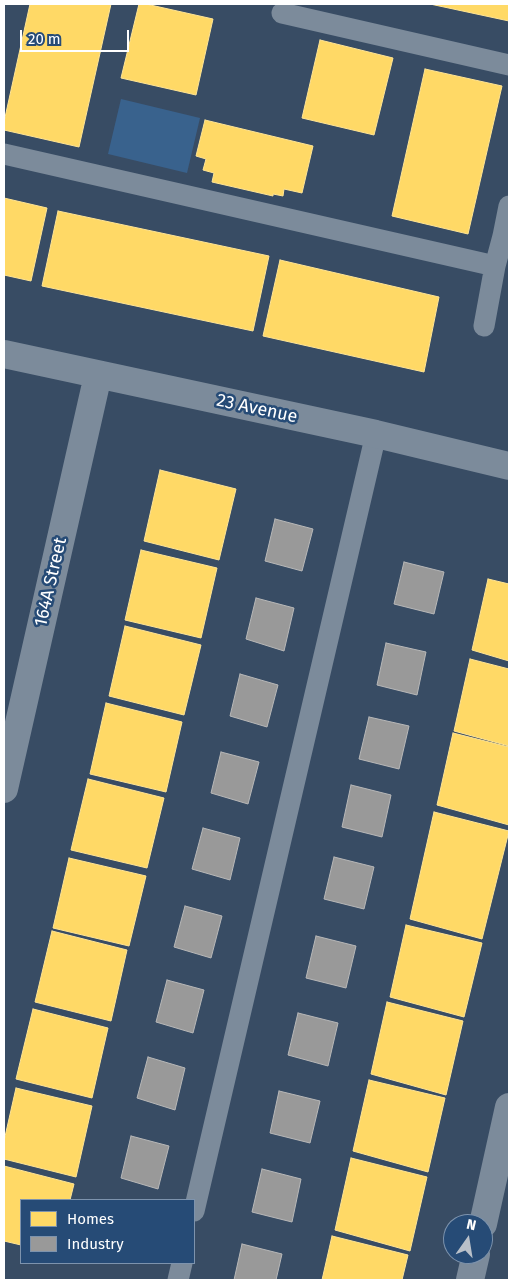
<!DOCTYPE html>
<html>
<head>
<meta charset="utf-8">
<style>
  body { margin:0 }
  #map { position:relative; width:513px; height:1284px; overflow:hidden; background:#384c64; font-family:"Fira Sans",sans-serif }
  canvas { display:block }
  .frame { position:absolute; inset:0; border:5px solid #fff; pointer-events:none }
  .legend { position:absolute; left:20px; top:1199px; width:175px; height:65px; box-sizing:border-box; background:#264b76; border:1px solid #7d93ad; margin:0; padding:6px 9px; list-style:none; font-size:15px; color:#fff }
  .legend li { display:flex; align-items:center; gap:10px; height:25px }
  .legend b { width:25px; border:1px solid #7d93ad }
  .north { position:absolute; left:443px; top:1214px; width:50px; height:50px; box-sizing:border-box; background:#264b76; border:1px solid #7d93ad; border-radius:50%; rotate:13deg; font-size:14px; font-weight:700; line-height:20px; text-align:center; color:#fff }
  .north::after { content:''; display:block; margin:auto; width:18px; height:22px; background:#b9c0c9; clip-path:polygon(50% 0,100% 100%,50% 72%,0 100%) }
  .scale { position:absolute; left:20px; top:30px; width:109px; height:22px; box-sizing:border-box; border:2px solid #fff; border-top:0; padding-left:6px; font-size:15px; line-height:18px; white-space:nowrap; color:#fff; -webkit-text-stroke:4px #264b76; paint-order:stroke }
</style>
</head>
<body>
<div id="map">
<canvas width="513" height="1284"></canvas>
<div class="frame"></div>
<ul class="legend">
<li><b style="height:14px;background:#ffd966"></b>Homes</li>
<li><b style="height:14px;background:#999"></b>Industry</li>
</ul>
<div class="north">N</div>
<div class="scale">20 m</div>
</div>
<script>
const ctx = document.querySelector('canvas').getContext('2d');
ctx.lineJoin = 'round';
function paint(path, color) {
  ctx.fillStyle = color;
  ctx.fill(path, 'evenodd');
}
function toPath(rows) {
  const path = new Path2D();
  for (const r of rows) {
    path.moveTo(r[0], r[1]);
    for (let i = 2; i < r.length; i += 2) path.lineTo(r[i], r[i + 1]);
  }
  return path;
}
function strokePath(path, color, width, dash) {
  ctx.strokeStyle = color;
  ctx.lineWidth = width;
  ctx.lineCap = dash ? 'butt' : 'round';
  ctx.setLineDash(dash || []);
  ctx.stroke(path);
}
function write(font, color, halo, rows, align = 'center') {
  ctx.font = font + ' "Fira Sans",sans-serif';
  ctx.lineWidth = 5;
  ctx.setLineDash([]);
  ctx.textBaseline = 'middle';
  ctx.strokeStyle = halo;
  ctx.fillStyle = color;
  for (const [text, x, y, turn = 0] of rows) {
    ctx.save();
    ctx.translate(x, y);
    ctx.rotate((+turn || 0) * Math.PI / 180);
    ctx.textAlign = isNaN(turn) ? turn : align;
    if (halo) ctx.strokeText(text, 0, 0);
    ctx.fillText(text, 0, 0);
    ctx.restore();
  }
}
paint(toPath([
  [121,99,200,118,187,173,108,154]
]), '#39628d');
const homes = toPath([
  [30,4,111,4,79,147,4,130,4,122,30,4],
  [139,4,146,4,213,19,196,95,121,78,139,4],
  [430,4,509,4,509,21,430,4],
  [320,40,393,58,374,135,302,118,320,40],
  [425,69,502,86,468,234,392,216,425,69],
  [205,120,313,146,302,193,284,189,283,196,273,194,273,196,212,182,214,173,203,170,206,159,196,156,205,120],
  [4,198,47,208,31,281,4,275,4,198],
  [58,211,269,256,253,331,42,286,58,211],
  [280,260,439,297,424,372,263,336,280,260],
  [160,470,236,489,219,560,144,541,160,470],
  [141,550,217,568,201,638,125,620,141,550],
  [488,579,509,584,509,661,472,650,488,579],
  [125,626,201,645,184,715,109,696,125,626],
  [470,659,509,669,509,746,454,731,470,659],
  [106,703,182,722,166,792,90,774,106,703],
  [453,733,509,747,509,825,437,805,453,733],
  [88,779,164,798,147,868,71,850,88,779],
  [434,812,509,831,482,939,410,919,434,812],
  [69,858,146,876,129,946,53,928,69,858],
  [406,925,482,943,464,1017,390,997,406,925],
  [52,931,127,950,111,1021,35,1002,52,931],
  [387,1002,463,1021,446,1095,371,1074,387,1002],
  [33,1009,108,1028,92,1098,16,1079,33,1009],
  [369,1080,445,1098,428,1172,353,1151,369,1080],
  [16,1088,92,1106,76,1177,4,1159,4,1141,16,1088],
  [351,1158,427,1177,410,1251,335,1230,351,1158],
  [4,1166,74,1184,70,1200,21,1200,21,1245,4,1241,4,1166],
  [332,1236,408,1255,402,1280,322,1280,332,1236]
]);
paint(homes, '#ffd966');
strokePath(homes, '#ffe494', 1);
const industry = toPath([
  [275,519,313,529,302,571,265,561,275,519],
  [404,562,444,572,434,614,394,604,404,562],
  [256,598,294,608,284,651,246,639,256,598],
  [386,643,426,652,417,695,377,685,386,643],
  [240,674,278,685,267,727,230,716,240,674],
  [369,717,409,726,399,769,359,759,369,717],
  [221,752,259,762,248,804,211,793,221,752],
  [351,785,391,795,382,837,342,827,351,785],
  [203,828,240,838,230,880,192,869,203,828],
  [334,857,374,867,364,909,324,899,334,857],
  [185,906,222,916,211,958,174,947,185,906],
  [316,936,356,946,346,988,306,978,316,936],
  [167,980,204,990,193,1033,156,1022,167,980],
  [298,1013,338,1023,328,1066,288,1055,298,1013],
  [148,1057,185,1068,175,1110,137,1098,148,1057],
  [279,1091,320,1101,310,1143,270,1133,279,1091],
  [131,1136,169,1146,158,1189,121,1178,131,1136],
  [262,1169,301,1179,292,1222,252,1212,262,1169],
  [242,1244,282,1254,276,1280,234,1280,242,1244]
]);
paint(industry, '#999');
strokePath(industry, '#b8b8b8', 1);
strokePath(toPath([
  [282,13,509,65],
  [4,154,495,266,503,236,509,206],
  [484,326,495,266],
  [194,1211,376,434],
  [178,1280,182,1263]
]), '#7c8b9b', 21);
strokePath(toPath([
  [4,354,376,434,509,466],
  [4,789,98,375],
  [483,1224,509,1107],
  [470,1280,476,1254]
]), '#7c8b9b', 28);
write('18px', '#fff', '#264b76', [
  ["23 Avenue",257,409,12],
  ["164A Street",51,582,-77]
]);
</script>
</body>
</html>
